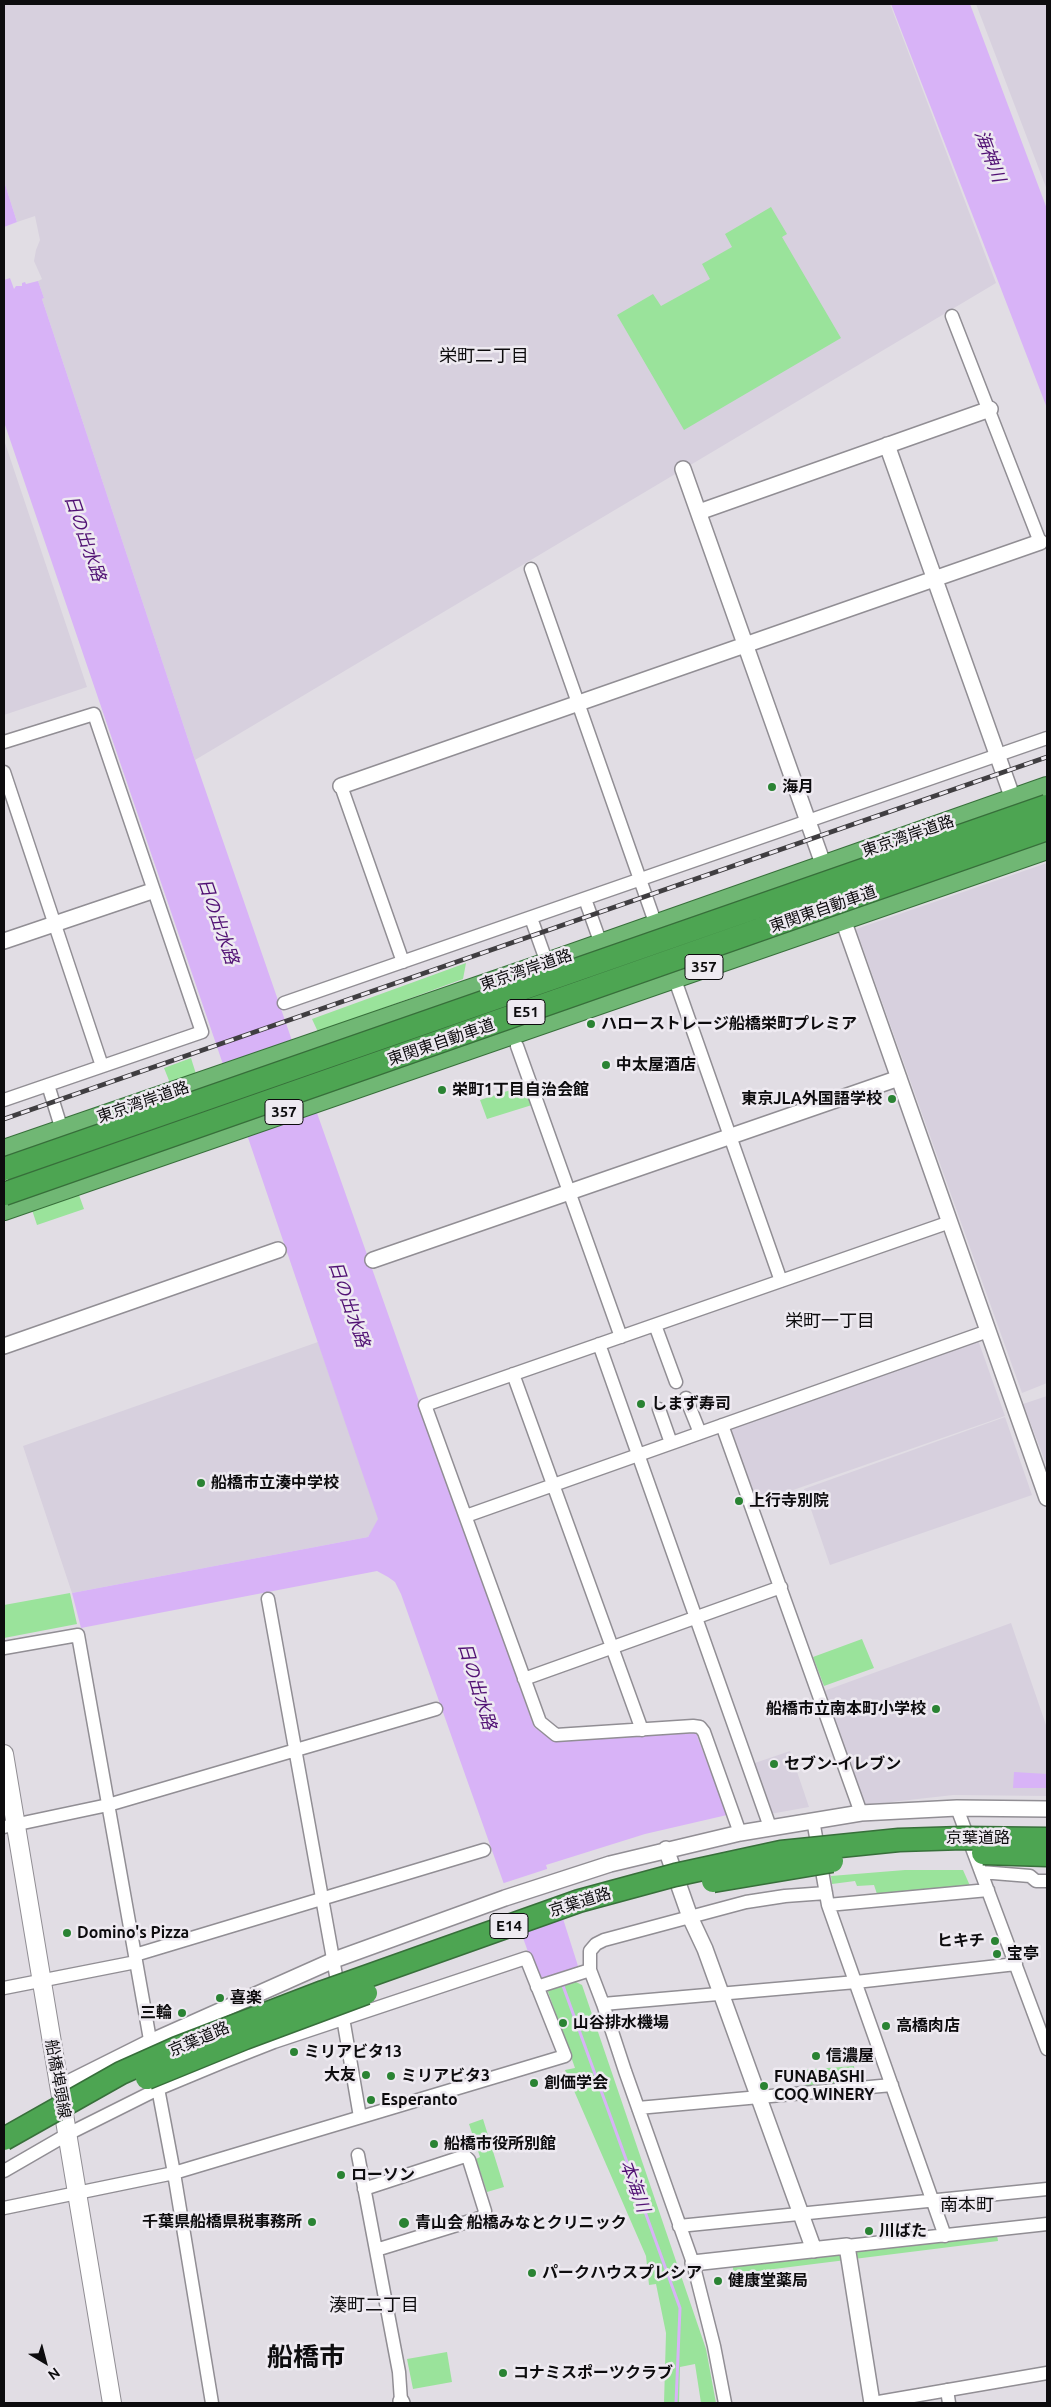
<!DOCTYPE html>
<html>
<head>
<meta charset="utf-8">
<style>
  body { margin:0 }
  #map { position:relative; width:1051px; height:2407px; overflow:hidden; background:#e1dde4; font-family:Ubuntu,sans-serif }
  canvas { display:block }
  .frame { position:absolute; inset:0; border:5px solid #0d0c0e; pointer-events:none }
  .north { position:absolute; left:20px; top:2337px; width:50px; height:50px; -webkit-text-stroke:4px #eeeaf1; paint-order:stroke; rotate:143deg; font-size:14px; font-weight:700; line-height:20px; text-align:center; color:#0d0c0e }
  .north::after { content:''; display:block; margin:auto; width:18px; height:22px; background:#0d0c0e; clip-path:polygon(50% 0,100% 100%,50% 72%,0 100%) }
</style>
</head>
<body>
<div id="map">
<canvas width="1051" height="2407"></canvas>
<div class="frame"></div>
<div class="north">N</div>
</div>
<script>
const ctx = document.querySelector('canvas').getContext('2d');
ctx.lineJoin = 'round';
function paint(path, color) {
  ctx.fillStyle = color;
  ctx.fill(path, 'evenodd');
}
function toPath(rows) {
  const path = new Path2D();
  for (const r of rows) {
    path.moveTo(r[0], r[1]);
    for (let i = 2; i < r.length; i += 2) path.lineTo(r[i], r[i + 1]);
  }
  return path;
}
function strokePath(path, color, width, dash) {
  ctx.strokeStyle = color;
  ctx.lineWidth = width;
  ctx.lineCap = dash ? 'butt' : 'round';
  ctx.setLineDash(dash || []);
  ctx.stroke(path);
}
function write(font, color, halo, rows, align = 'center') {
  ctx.font = font + ' Ubuntu,"Noto Sans JP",sans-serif';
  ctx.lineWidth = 5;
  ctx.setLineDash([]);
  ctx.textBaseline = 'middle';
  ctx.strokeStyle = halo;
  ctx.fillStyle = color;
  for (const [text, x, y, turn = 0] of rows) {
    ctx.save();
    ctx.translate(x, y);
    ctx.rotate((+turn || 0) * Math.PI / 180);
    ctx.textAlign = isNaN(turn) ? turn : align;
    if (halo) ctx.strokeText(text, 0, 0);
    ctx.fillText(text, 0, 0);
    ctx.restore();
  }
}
paint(toPath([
  [4,4,890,4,996,283,195,760,42,299,44,298,38,281,42,279,34,261,36,250,40,240,35,216,17,222,4,181],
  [976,4,1047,4,1047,190],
  [4,440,87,687,4,715],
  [1047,863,1047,1383,1022,1393,856,929],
  [978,1340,1005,1416,756,1503,730,1428],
  [318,1342,379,1519,368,1537,72,1593,23,1446],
  [1047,1396,1047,1466,1023,1404],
  [1005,1417,1032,1495,830,1565,804,1489],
  [1011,1623,1047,1728,1047,1796,953,1795,865,1805,824,1691],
  [790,1751,809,1807,770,1814,752,1764]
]), '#d7d0de');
paint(toPath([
  [771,207,787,234,782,237,841,338,684,430,617,315,653,294,661,306,710,279,702,264,732,247,725,234],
  [466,963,463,979,318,1032,312,1019],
  [191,1058,196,1074,170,1083,164,1068],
  [526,1085,532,1105,487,1119,480,1100],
  [79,1195,84,1209,37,1225,32,1210],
  [70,1593,77,1624,4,1638,4,1605],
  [862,1639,874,1668,824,1686,813,1657],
  [905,1870,963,1870,971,1888,878,1897,874,1885,857,1886,855,1881,832,1884,831,1876],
  [574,1981,582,1985,706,2349,716,2403,701,2403,695,2364,680,2367,679,2403,664,2403,666,2333,656,2284,649,2285,646,2256,565,2070,575,2068,547,1989],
  [854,2066,855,2083,806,2086,801,2070],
  [483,2119,504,2187,487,2192,476,2159,480,2157,469,2124],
  [997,2235,998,2241,734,2274,732,2263],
  [447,2352,452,2382,413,2389,407,2359]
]), '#9ae39b');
paint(toPath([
  [891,4,970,4,1047,209,1047,408],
  [4,181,17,222,4,227],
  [10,278,14,289,16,286,22,286,22,283,25,282,26,284,38,281,44,298,42,299,195,760,317,1113,534,1727,554,1741,696,1733,727,1815,645,1834,546,1865,578,1966,538,1980,401,1594,395,1582,388,1577,377,1571,81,1628,72,1593,368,1537,378,1519,4,422,4,280],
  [1014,1772,1047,1774,1047,1788,1013,1788]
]), '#d8b3f7');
paint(toPath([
  [550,1868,559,1898,512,1913,501,1884]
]), '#e1dde4');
strokePath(toPath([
  [562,1983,680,2308,676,2403]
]), '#d8b3f7', 3);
const minor = toPath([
  [952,316,1040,542],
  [531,569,656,925],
  [4,742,94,714,202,1032,4,1100],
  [4,772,102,1066],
  [341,786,403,962],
  [585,899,601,944],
  [531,918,547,963],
  [674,977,781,1281],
  [284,1003,1047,738],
  [517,1046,621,1337],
  [48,1085,62,1130],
  [655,1325,676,1382],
  [599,1344,770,1827],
  [513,1374,642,1730],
  [686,1398,700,1433],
  [659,1409,671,1443],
  [722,1425,861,1813],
  [466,1516,988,1331],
  [268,1599,339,1992],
  [4,1648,78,1635,152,2051],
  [524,1679,781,1587],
  [957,1808,1047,2049],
  [813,1820,828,1905,945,2236],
  [4,1827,108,1805,436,1709],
  [740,1833,704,1732,700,1727,693,1726,556,1735,540,1722,425,1405,950,1222],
  [981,1872,1030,1876,1036,1881,1047,1881],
  [828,1905,988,1890],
  [135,1955,484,1850],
  [537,1987,590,1970],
  [4,1988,136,1962],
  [603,2004,856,1982,1016,1964],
  [342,2012,360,2117],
  [157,2083,174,2173,212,2403],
  [638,2108,892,2085],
  [358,2155,399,2372,401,2401],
  [4,2171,68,2134,158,2089,223,2062,274,2042,526,1958,565,2056,174,2173,4,2208],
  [364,2189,465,2156,469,2160,485,2211,483,2217,376,2250],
  [679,2226,1047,2189],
  [847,2246,1047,2224],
  [947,2390,949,2403],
  [725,2403,714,2346,693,2263,625,2071,603,2004,590,1970,590,1951,596,1944,604,1940,746,1902,785,1896,826,1893],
  [873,2403,1047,2373]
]);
const tertiary = toPath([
  [887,445,1013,799],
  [683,469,827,875],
  [699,512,990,409],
  [341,786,1040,542],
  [840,911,1047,1498],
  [4,941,152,891],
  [373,1260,899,1078],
  [4,1346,278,1250],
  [666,1849,690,1917,705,1949,814,2250],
  [60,2087,150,2042,334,1960,505,1898,610,1864,740,1833,861,1813,957,1808,1047,1809],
  [693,2263,847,2246,872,2403],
  [401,2401,402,2403]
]);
const secondary = toPath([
  [4,1754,112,2403]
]);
const trunk = toPath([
  [4,1150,547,963,1047,787],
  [4,1210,1047,849]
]);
strokePath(minor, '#918e94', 15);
strokePath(tertiary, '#918e94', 18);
strokePath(secondary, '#918e94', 20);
strokePath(trunk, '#376f3a', 22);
strokePath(minor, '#fff', 12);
strokePath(tertiary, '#fff', 15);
strokePath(secondary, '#fff', 18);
strokePath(trunk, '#70b774', 20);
const rail = toPath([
  [4,1119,1047,757]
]);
strokePath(rail, '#403e41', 5);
strokePath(rail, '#eeeaf1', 3, [9]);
const motorwayBridge = toPath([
  [4,1169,1047,806],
  [4,1194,1047,829],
  [983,1853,1047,1855],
  [713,1881,832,1861],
  [147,2078,245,2038,366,1993],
  [4,2139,121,2073,177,2048,323,1992,579,1901,675,1875,781,1852,899,1840,963,1838,1047,1839]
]);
strokePath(motorwayBridge, '#376f3a', 25, []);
strokePath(motorwayBridge, '#4da552', 22);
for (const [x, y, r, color] of [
  [772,787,5,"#2a8333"],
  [591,1024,5,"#2a8333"],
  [606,1065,5,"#2a8333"],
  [442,1090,5,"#2a8333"],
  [892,1099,5,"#2a8333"],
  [641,1404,5,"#2a8333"],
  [201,1483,5,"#2a8333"],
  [739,1501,5,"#2a8333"],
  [936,1709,5,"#2a8333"],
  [774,1764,5,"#2a8333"],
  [67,1933,5,"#2a8333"],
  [995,1941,5,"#2a8333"],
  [997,1954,5,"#2a8333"],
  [220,1998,5,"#2a8333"],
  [182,2013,5,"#2a8333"],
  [563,2023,5,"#2a8333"],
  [886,2026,5,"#2a8333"],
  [294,2052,5,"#2a8333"],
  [816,2056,5,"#2a8333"],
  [366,2075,5,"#2a8333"],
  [391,2076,5,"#2a8333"],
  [534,2083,5,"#2a8333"],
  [764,2086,5,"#2a8333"],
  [371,2100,5,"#2a8333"],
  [434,2144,5,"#2a8333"],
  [341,2175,5,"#2a8333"],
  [312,2222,5,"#2a8333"],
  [404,2223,6,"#2a8333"],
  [869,2231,5,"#2a8333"],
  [532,2273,5,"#2a8333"],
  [718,2281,5,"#2a8333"],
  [503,2373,5,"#2a8333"]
]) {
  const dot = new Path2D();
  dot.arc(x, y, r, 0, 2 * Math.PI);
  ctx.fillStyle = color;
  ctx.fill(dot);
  strokePath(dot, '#eeeaf1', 2);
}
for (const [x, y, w] of [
  [704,967,38],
  [526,1012,38],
  [284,1112,38],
  [509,1926,38]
]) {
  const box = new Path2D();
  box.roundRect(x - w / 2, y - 12.5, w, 25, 4);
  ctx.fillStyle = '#eeeaf1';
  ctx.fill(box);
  strokePath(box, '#0d0c0e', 1);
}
write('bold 15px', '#0d0c0e', null, [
  ["357",704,967],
  ["E51",526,1012],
  ["357",284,1112],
  ["E14",509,1926]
]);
write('bold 16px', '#0d0c0e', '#eeeaf1', [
  ["海月",782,787],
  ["ハローストレージ船橋栄町プレミア",601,1024],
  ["中太屋酒店",616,1065],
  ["栄町1丁目自治会館",452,1090],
  ["東京JLA外国語学校",882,1099,"right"],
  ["しまず寿司",651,1404],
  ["船橋市立湊中学校",211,1483],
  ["上行寺別院",749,1501],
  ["船橋市立南本町小学校",926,1709,"right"],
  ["セブン-イレブン",784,1764],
  ["Domino's Pizza",77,1933],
  ["ヒキチ",985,1941,"right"],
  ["宝亭",1007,1954],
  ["喜楽",230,1998],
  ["三輪",172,2013,"right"],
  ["山谷排水機場",573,2023],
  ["高橋肉店",896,2026],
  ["ミリアビタ13",304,2052],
  ["信濃屋",826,2056],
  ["大友",356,2075,"right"],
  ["ミリアビタ3",401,2076],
  ["FUNABASHI",774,2077],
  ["COQ WINERY",774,2095],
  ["創価学会",544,2083],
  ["Esperanto",381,2100],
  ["船橋市役所別館",444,2144],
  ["ローソン",351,2175],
  ["千葉県船橋県税事務所",302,2222,"right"],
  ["青山会 船橋みなとクリニック",415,2223],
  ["川ばた",879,2231],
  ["パークハウスプレシア",542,2273],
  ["健康堂薬局",728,2281],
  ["コナミスポーツクラブ",513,2373]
], 'left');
write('16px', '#0d0c0e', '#eeeaf1', [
  ["東京湾岸道路",908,836,-19],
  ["東関東自動車道",823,909,-19],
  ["東京湾岸道路",526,970,-19],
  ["東関東自動車道",441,1042,-19],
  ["東京湾岸道路",143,1102,-19],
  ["京葉道路",978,1838],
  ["京葉道路",580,1902,-17],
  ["京葉道路",199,2039,-23],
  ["船橋埠頭線",58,2079,80]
]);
write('italic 18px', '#511174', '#eeeaf1', [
  ["海神川",990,156,69],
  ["日の出水路",85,538,71],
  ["日の出水路",218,921,71],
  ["日の出水路",349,1304,71],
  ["日の出水路",477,1686,73],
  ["本海川",635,2186,70]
]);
write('18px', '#0d0c0e', '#eeeaf1', [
  ["栄町二丁目",484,356],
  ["栄町一丁目",830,1321],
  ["南本町",967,2205],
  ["湊町二丁目",374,2305]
]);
write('bold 26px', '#0d0c0e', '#eeeaf1', [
  ["船橋市",306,2357]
]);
</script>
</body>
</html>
